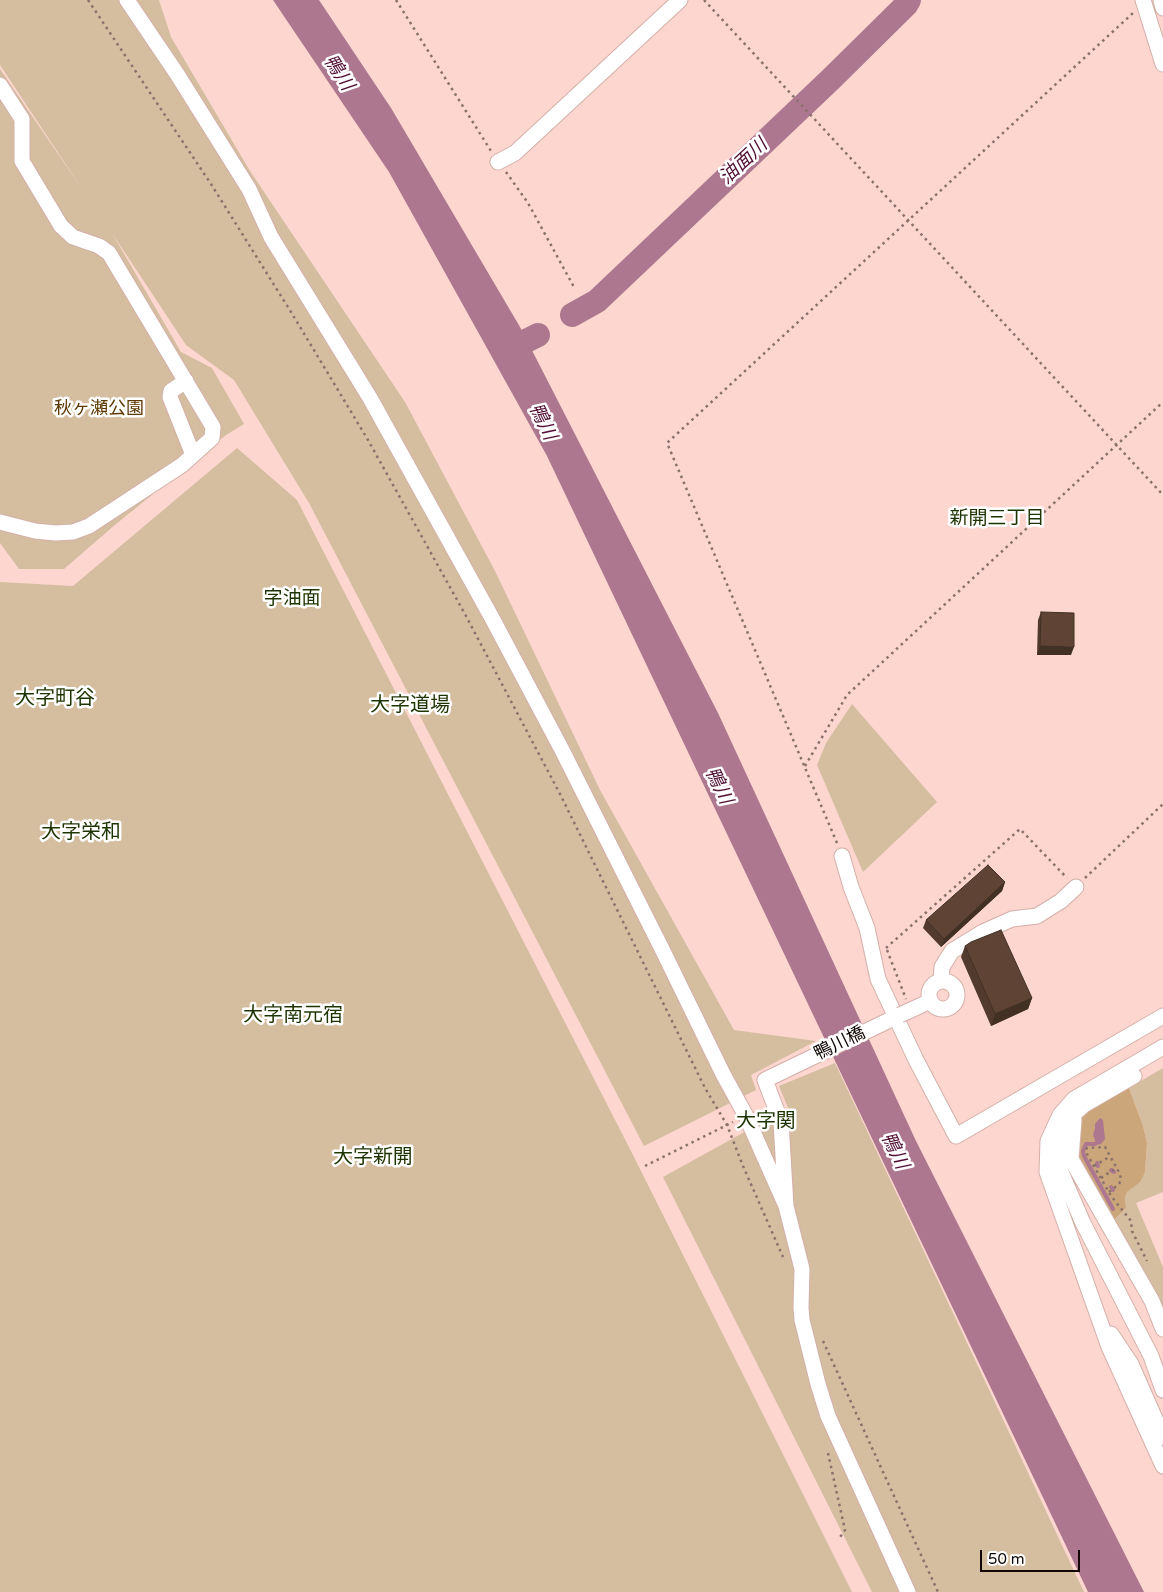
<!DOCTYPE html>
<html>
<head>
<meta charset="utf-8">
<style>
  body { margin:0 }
  #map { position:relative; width:1163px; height:1592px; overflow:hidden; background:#fcd6cf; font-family:"Varela Round",sans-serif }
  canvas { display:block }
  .scale { position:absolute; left:980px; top:1550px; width:100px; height:22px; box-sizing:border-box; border:2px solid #130806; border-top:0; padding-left:6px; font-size:15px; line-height:18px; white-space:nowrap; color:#130806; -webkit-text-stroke:4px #fff; paint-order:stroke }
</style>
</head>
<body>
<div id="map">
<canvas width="1163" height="1592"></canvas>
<div class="scale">50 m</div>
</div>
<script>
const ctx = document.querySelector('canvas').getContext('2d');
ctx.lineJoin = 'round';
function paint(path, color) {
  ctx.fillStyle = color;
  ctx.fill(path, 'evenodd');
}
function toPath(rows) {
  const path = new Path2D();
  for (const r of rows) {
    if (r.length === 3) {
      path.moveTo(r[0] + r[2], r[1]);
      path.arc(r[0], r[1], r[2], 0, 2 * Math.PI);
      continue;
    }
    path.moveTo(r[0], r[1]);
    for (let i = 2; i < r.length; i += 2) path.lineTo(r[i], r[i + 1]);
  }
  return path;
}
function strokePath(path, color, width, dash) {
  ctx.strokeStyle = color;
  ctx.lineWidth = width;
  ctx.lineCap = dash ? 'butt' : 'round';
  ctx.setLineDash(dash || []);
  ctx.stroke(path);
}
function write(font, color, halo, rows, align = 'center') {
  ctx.font = font + ' "Varela Round","Noto Sans JP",sans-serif';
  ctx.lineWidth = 5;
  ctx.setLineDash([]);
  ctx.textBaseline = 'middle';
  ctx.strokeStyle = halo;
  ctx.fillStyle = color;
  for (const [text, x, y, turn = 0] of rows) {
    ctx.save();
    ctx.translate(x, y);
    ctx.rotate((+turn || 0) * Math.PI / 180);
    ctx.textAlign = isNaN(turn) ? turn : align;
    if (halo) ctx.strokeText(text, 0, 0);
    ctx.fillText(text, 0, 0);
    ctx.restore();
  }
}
paint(toPath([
  [0,0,159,0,171,37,250,171,405,402,495,571,600,790,734,1030,816,1041,751,1075,756,1090,644,1146,309,503,234,380,186,345,112,233,181,352,212,368,244,424,226,435,116,524,64,569,19,569,0,543,0,69,84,192,0,65],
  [237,448,297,500,632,1153,852,1592,0,1592,0,582,73,586],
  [852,704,937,802,863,872,817,765,826,743],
  [835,1063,961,1330,1084,1592,872,1592,663,1177,788,1108,779,1086],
  [1163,1068,1163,1192,1136,1203,1163,1267,1163,1309,1114,1220,1126,1208,1125,1198,1127,1192,1145,1172,1147,1143,1143,1126,1129,1088]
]), '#d5bda0');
paint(toPath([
  [1129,1088,1143,1126,1147,1143,1145,1172,1140,1182,1127,1192,1125,1198,1126,1208,1114,1220,1077,1154,1078,1122,1092,1108]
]), '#cba67a');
paint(toPath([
  [273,0,319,0,391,108,520,327,718,713,916,1141,1144,1592,1088,1592,547,456,389,172],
  [1100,1118,1103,1120,1105,1139,1101,1144,1096,1145,1093,1134,1095,1129,1095,1124]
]), '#ac778f');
strokePath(toPath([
  [1095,1144,1086,1144,1083,1151,1084,1156,1113,1209],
  [1097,1163,1098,1166],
  [1111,1170,1114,1172],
  [1111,1187,1113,1190]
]), '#ac778f', 4);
strokePath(toPath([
  [572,315,597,301,830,80,906,5,909,0],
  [508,350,538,335]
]), '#ac778f', 24);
const minor = toPath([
  [127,0,177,74,249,189,271,237,370,398,492,618,562,750,662,949,723,1074,746,1116,786,1206],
  [1143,0,1163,64],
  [1161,0,1163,8],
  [0,85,22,119,22,161,61,226,73,237,99,246,109,253,213,427,212,438,182,465,89,526,73,532,55,533,35,531,0,522],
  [498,162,515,153,680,0],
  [186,381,171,391,170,397,193,455],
  [842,856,851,887,867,928,878,979,916,1060,956,1136,1163,1016],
  [941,981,942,967,952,951,983,932,1012,919,1037,916,1061,901,1076,887],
  [943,995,14],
  [900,1015,765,1080,781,1122,786,1206,802,1269,801,1308,802,1320,818,1384,828,1416,908,1592],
  [1163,1047,1074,1099,1060,1115,1048,1141,1047,1172,1109,1347,1163,1466],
  [1134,1076,1084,1105,1074,1114,1061,1139,1057,1163,1083,1223,1151,1356,1163,1390],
  [1074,1120,1071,1159,1152,1301,1163,1329],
  [1111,1334,1131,1364,1163,1437]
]);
strokePath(minor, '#d4afa8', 17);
strokePath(toPath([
  [88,0,211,184,291,312,368,440,466,616,560,794,705,1088,727,1125,743,1166,783,1257],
  [396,0,491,151],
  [704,0,1163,495],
  [506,172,528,203,575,289],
  [805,766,847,695,1163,402],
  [837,843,667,443,1133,13],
  [1085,878,1163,804],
  [886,948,1020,829,1067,878],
  [887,950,906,999],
  [645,1166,733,1122],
  [1094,1166,1109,1157],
  [1101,1178,1116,1168],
  [1109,1192,1119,1184,1121,1180,1120,1174,1105,1147,1087,1148,1086,1150,1087,1154,1111,1196,1131,1221,1132,1231,1147,1261],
  [823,1341,938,1592],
  [828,1453,845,1530,838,1540]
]), '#8a716c', 2.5, [2.5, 4]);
strokePath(minor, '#fff', 15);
const minorBridge = toPath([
  [900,1015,924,1004]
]);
strokePath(minorBridge, '#d4afa8', 17, []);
strokePath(minorBridge, '#fff', 15);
paint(toPath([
  [1041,612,1071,655,1037,655,1038,620],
  [1005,882,1002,891,941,947,923,928,926,920],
  [965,946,1032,998,1028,1009,991,1026,961,957]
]), '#523a2e');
paint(toPath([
  [1040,646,1074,647,1071,655,1037,655],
  [1005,882,1002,891,941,947,944,939],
  [1032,998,1028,1009,991,1026,995,1014]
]), '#423025');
const building = toPath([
  [1041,612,1074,613,1074,647,1040,646,1041,612],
  [988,865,1005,882,944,939,926,920,988,865],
  [1001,930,1032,998,995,1014,965,946,971,942,1001,930]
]);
paint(building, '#5f4435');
strokePath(building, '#423025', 1);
write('18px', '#5d3900', '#fff', [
  ["秋ヶ瀬公園",99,409]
]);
write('18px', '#130806', '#fff', [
  ["鴨川橋",840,1044,-26]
]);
write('italic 19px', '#521135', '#fff', [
  ["鴨川",338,73,57],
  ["油面川",744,162,-43],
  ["鴨川",542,422,64],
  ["鴨川",718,786,64],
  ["鴨川",894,1151,64]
]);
write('19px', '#1d3300', '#fff', [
  ["新開三丁目",997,519],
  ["字油面",292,599]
]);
write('20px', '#1d3300', '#fff', [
  ["大字町谷",55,699],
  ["大字道場",410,706],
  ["大字栄和",81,833],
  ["大字南元宿",293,1016],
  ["大字関",766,1122],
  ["大字新開",373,1158]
]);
</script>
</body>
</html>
